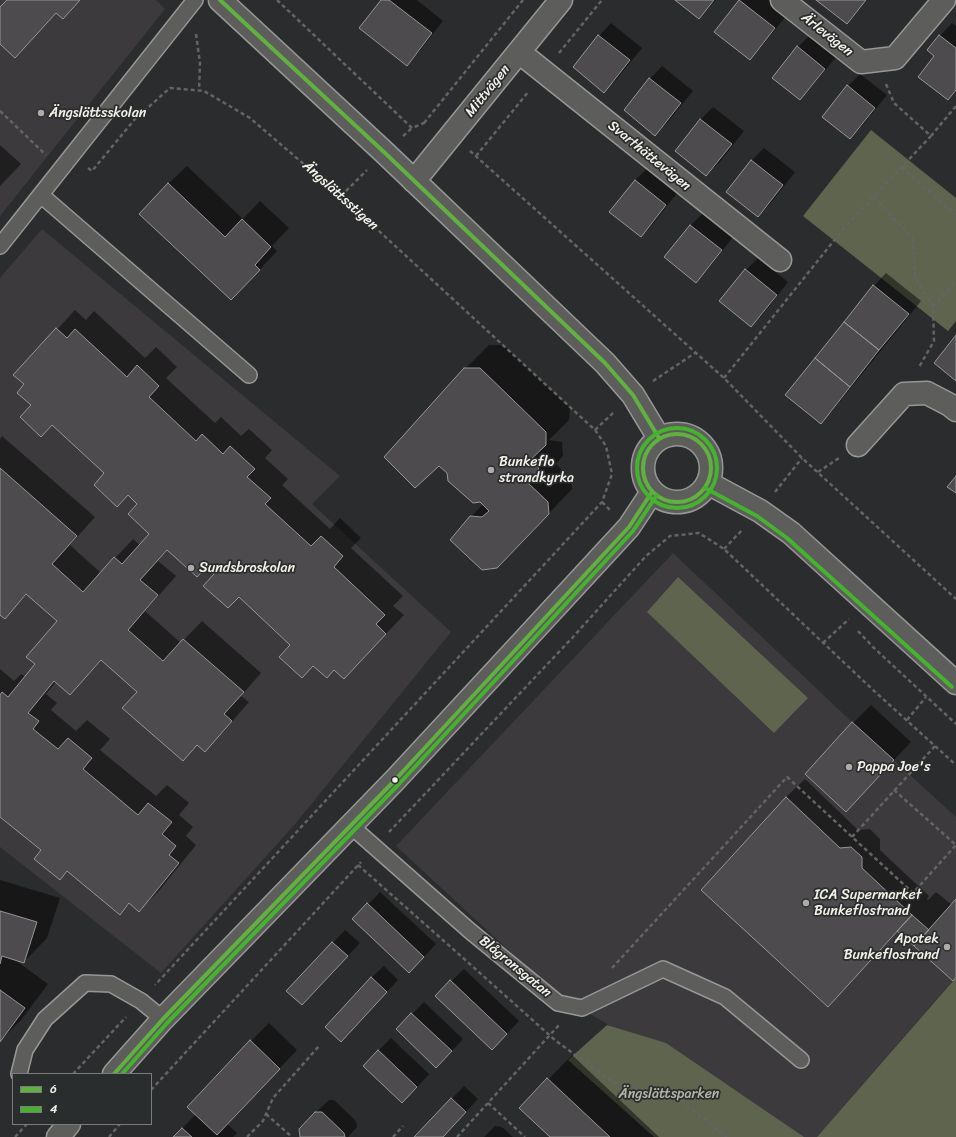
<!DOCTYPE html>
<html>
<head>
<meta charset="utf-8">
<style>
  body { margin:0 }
  #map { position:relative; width:956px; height:1137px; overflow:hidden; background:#2b2c2d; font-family:Sriracha,sans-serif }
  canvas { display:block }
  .legend { position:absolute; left:12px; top:1073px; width:140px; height:52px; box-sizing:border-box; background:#2a2d2e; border:1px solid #7b7b78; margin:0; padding:5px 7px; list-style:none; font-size:12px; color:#f4f1e8 }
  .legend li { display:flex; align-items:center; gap:8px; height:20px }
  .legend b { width:20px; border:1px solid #7b7b78 }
</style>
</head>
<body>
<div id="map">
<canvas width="956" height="1137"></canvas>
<ul class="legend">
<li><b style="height:5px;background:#62b041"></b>6</li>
<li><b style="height:5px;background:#47b130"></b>4</li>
</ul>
</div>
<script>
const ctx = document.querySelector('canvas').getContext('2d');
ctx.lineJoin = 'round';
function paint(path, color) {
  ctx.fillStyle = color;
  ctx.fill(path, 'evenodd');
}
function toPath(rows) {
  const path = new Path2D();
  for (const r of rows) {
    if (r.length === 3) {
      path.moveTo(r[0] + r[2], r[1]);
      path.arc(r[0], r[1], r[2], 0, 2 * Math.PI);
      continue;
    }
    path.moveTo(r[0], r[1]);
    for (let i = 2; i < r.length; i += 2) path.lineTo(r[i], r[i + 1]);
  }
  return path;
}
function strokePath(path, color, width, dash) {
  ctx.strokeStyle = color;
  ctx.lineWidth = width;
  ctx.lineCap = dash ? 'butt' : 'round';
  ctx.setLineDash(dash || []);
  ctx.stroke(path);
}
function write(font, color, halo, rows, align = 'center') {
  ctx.font = font + ' Sriracha,sans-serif';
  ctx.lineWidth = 3.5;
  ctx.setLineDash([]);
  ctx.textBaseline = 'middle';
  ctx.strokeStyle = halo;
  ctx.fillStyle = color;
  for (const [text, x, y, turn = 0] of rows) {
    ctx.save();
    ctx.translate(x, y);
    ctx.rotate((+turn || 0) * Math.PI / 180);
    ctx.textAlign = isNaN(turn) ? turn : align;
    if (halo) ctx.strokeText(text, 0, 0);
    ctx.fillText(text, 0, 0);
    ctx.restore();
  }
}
paint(toPath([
  [0,0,156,0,165,9,0,216],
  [42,229,340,476,312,504,451,632,296,823,161,973,0,847,0,278],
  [673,553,852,722,956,817,956,977,817,1137,803,1137,557,995,396,846]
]), '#3c3a3d');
paint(toPath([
  [871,130,956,198,956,321,948,331,803,216],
  [678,577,808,698,774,733,647,612],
  [956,977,956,1137,817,1137,953,981],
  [607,1025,666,1043,804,1137,654,1137,568,1060]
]), '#5e644e');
paint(toPath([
  [382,0,417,0,443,21,419,52,406,64],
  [677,0,716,0,699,18],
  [740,0,768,0,787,15,762,46,750,59,716,32],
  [817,0,867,0,847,23],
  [611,23,642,48,617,79,604,91,574,67,599,36],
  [952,23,956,26,956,91,948,99,936,56,940,36],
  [810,35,837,56,812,86,800,99,798,47],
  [662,66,693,91,668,122,655,134,650,79],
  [860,74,887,95,862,126,850,138,848,86],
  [713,107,744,131,719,163,706,175,676,150,701,119],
  [0,145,21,164,0,186],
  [764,148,795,172,770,204,758,216,727,192,752,160],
  [187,166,243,219,260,201,289,228,272,246,277,251,249,281,168,184],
  [648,168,678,192,653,224,641,236,635,180],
  [703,213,733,237,708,269,696,281,690,226],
  [758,258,788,282,764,313,751,326,746,270],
  [886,273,921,301,833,410,821,422,874,286],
  [75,310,86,320,94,311,145,358,156,347,177,367,166,378,215,423,221,417,241,436,249,429,272,450,265,458,288,479,282,485,330,529,340,518,361,538,351,548,403,596,393,606,404,615,344,678,334,669,292,645,207,566,168,550,158,561,176,576,145,611,181,643,202,621,261,673,241,696,249,702,223,732,205,750,198,744,183,760,138,692,102,660,70,694,56,682,46,694,57,703,51,710,76,731,87,720,110,739,100,750,156,796,167,785,189,803,179,815,193,827,186,836,196,845,158,892,139,910,130,903,120,914,68,871,60,879,43,850,0,815,0,669,14,681,21,674,26,677,37,664,59,621,27,594,5,617,0,613,0,439,2,436,95,517,70,545,101,573,133,539,140,545,151,534,139,504,129,494,117,506,106,473,53,424,41,436,25,384,15,375],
  [489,345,503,345,570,408,569,420,549,440,562,442,563,456,556,464,571,479,572,489,521,543,471,517,483,504,465,369],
  [871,705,911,742,846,811,853,723],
  [805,779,858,830,870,829,880,839,880,850,929,896,927,899,928,900,936,892,952,905,956,900,956,976,898,931,828,1006,786,797],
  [0,880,60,898,47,938,24,962,15,960,48,984,21,1020,0,1041],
  [380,892,436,944,422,959,354,919],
  [345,930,360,943,314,992,288,991],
  [384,966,398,980,353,1028,371,978],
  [464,969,519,1021,505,1036,436,996],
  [424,1002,463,1039,449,1054,412,1014],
  [269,1023,297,1050,227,1124,237,1133,233,1137,174,1137,196,1114,251,1041],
  [391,1038,429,1074,415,1090,378,1051],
  [572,1055,659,1137,552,1137,521,1108],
  [464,1086,478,1099,442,1137,415,1137],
  [329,1100,334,1100,356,1121,357,1127,348,1137,301,1137,316,1112],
  [495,1126,502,1127,513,1137,484,1137]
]), '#0007');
const building = toPath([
  [7,0,80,0,63,19,56,13,15,58,0,44,0,7,7,0],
  [381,0,389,0,432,33,407,66,359,28,381,0],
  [675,0,714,0,699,19,675,0],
  [739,0,775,28,750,60,714,32,739,0],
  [816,0,866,0,847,24,816,0],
  [598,35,630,60,604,93,573,67,598,35],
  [939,35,956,48,956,90,948,100,918,77,934,56,927,50,939,35],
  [797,46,825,69,800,100,772,78,797,46],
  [649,78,681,103,655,136,624,110,649,78],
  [847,85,875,108,850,139,822,117,847,85],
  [700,119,732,144,706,176,675,151,700,119],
  [751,160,783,185,758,217,726,192,751,160],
  [635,180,666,205,641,237,609,212,635,180],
  [168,183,225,237,242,219,271,247,255,265,260,270,231,300,139,214,168,183],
  [690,225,722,250,696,283,664,257,690,225],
  [745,269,777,295,751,327,719,301,745,269],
  [873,285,909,314,879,350,844,322,873,285],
  [844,322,879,350,850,387,815,358,844,322],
  [56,328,67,338,75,329,127,377,137,365,159,386,149,397,196,441,202,434,223,454,230,446,255,469,247,477,271,498,265,504,311,546,321,536,343,556,334,567,385,615,376,624,386,634,344,679,334,670,327,678,313,666,302,678,279,657,290,645,239,597,228,608,203,586,214,574,206,567,197,577,167,550,140,580,158,595,128,630,163,661,183,639,244,692,224,714,232,721,205,752,197,745,183,761,122,708,137,692,101,660,70,695,54,681,28,713,39,721,33,729,58,749,68,738,92,758,83,769,138,815,148,803,172,822,162,834,176,846,169,855,179,863,139,912,129,903,120,915,67,871,60,880,34,859,41,850,0,817,0,695,2,692,8,697,35,664,26,657,57,621,26,594,5,619,0,615,0,468,77,536,52,564,83,592,114,557,122,564,149,534,128,514,137,504,128,495,117,507,94,485,104,473,52,425,41,437,20,417,31,405,17,393,24,384,13,375,56,328],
  [956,335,956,381,934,363,956,335],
  [815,358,850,387,821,424,785,395,815,358],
  [464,368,480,368,546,432,546,445,526,464,538,465,540,481,526,481,548,502,549,514,497,568,482,570,450,540,470,516,482,517,489,511,480,502,473,503,448,481,447,473,439,466,415,488,384,457,464,368],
  [956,476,956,493,947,487,956,476],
  [852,722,894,760,846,812,805,774,852,722],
  [786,797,840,848,851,847,862,857,862,868,912,915,828,1007,701,890,786,797],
  [956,899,956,977,953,981,914,946,956,899],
  [367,903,424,957,409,973,352,919,367,903],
  [0,911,37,922,24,963,2,956,0,964,0,911],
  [912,915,929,930,914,946,897,931,912,915],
  [332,942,348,956,302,1005,286,991,332,942],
  [371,977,387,992,341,1042,325,1027,371,977],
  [450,980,507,1034,492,1050,435,996,450,980],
  [0,990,25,1008,0,1042,0,990],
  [411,1013,452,1051,436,1068,396,1029,411,1013],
  [250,1040,280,1069,217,1135,187,1107,250,1040],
  [378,1050,417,1087,402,1103,363,1066,378,1050],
  [547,1078,610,1137,550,1137,519,1108,547,1078],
  [451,1098,466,1112,443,1137,414,1137,451,1098],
  [315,1112,322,1112,344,1133,345,1137,300,1137,299,1129,315,1112],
  [182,1128,192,1137,173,1137,182,1128]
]);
paint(building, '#4d4b4d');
strokePath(building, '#979796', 1);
const service = toPath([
  [41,195,249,375],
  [0,246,195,0],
  [351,826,470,931,558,1003,582,1008,663,969,725,997,801,1060],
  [19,1074,25,1050,45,1019,85,983,111,984,141,1001,163,1019]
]);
const minor = toPath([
  [782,0,861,62,895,58,944,0],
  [519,52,780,260],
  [414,181,561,0],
  [858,445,904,394,927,393,950,405,956,410]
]);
const tertiary = toPath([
  [220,0,385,153,605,363,633,395,659,438],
  [677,468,34],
  [708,483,760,511,791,533,956,683],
  [114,1074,163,1019,395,780,508,658,629,527,652,492],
  [58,1137,69,1124]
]);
strokePath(service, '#979796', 18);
strokePath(minor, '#979796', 25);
strokePath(tertiary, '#979796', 25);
strokePath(toPath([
  [277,0,412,128,424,123,428,123],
  [196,34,200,63,199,91],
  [559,53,602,0],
  [886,84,894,103,931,136,956,106],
  [0,111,46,155],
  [424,123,523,0],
  [403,136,412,128],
  [470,151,724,378,802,458,956,599],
  [476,156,529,91],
  [902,167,956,215],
  [88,168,92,171,135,119,170,88,204,91,250,118,341,196,595,430,606,446,612,474,602,502,155,985],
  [341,196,367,170],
  [874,197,913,239,915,277,933,307,934,341,919,367],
  [933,307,956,281],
  [724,378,844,228,931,136],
  [653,381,695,353],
  [595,430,614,412],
  [818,472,839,458],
  [775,492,802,458],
  [602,502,610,510],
  [724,549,743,529],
  [858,631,873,647,956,724],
  [823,643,849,619],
  [907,720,926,697],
  [894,790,956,845],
  [389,832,573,637,646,556,670,536,699,533,724,549,872,689,956,765],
  [852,837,935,746],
  [358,865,453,949,556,1041,613,1082,680,1100,727,1137],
  [612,968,787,777,913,893,956,845],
  [73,1074,126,1017],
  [151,1090,361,862],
  [488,1103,525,1137],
  [266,1114,292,1137],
  [15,1137,27,1124],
  [109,1137,120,1124],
  [247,1137,263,1121,273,1098,319,1046],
  [393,1137,403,1126],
  [457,1137,559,1025]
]), '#646464', 2.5, [4, 3]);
strokePath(service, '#5d5d5c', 15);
strokePath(minor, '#5d5d5c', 22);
strokePath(tertiary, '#5d5d5c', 22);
strokePath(toPath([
  [220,0,385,153,605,363,633,395,659,438],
  [677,468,34],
  [114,1074,163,1019,395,780,508,658,629,527,652,492]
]), '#62b041', 4);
strokePath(toPath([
  [677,468,40],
  [705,488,757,516,787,538,952,687],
  [122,1074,167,1023,399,784,512,662,633,531,657,495]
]), '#47b130', 4);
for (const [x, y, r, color] of [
  [41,113,4,"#aeaca7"],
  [491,470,4,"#aeaca7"],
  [191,568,4,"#aeaca7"],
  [849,767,4,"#aeaca7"],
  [395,780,3.5,"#f4f1e8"],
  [806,903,4,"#aeaca7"],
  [947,947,4,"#aeaca7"]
]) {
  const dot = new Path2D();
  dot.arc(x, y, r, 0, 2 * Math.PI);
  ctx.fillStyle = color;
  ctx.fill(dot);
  strokePath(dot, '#2a2d2e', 1.5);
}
write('14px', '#f4f1e8', '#2a2d2e', [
  ["Ärlevägen",827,35,38],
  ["Mittvägen",488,91,-51],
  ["Svarthättevägen",649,156,39],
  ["Ängslättsstigen",340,196,42],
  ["Blågransgatan",515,967,39]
]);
write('14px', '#f4f1e8', '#2a2d2e', [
  ["Ängslättsskolan",49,113],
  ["Bunkeflo",499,462],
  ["strandkyrka",499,478],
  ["Sundsbroskolan",199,568],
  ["Pappa Joe's",857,767],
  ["ICA Supermarket",814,895],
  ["Bunkeflostrand",814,911],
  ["Apotek",939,939,"right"],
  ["Bunkeflostrand",939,955,"right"]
], 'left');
write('14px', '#b4b6a5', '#2a2d2e', [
  ["Ängslättsparken",669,1094]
]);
</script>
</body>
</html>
